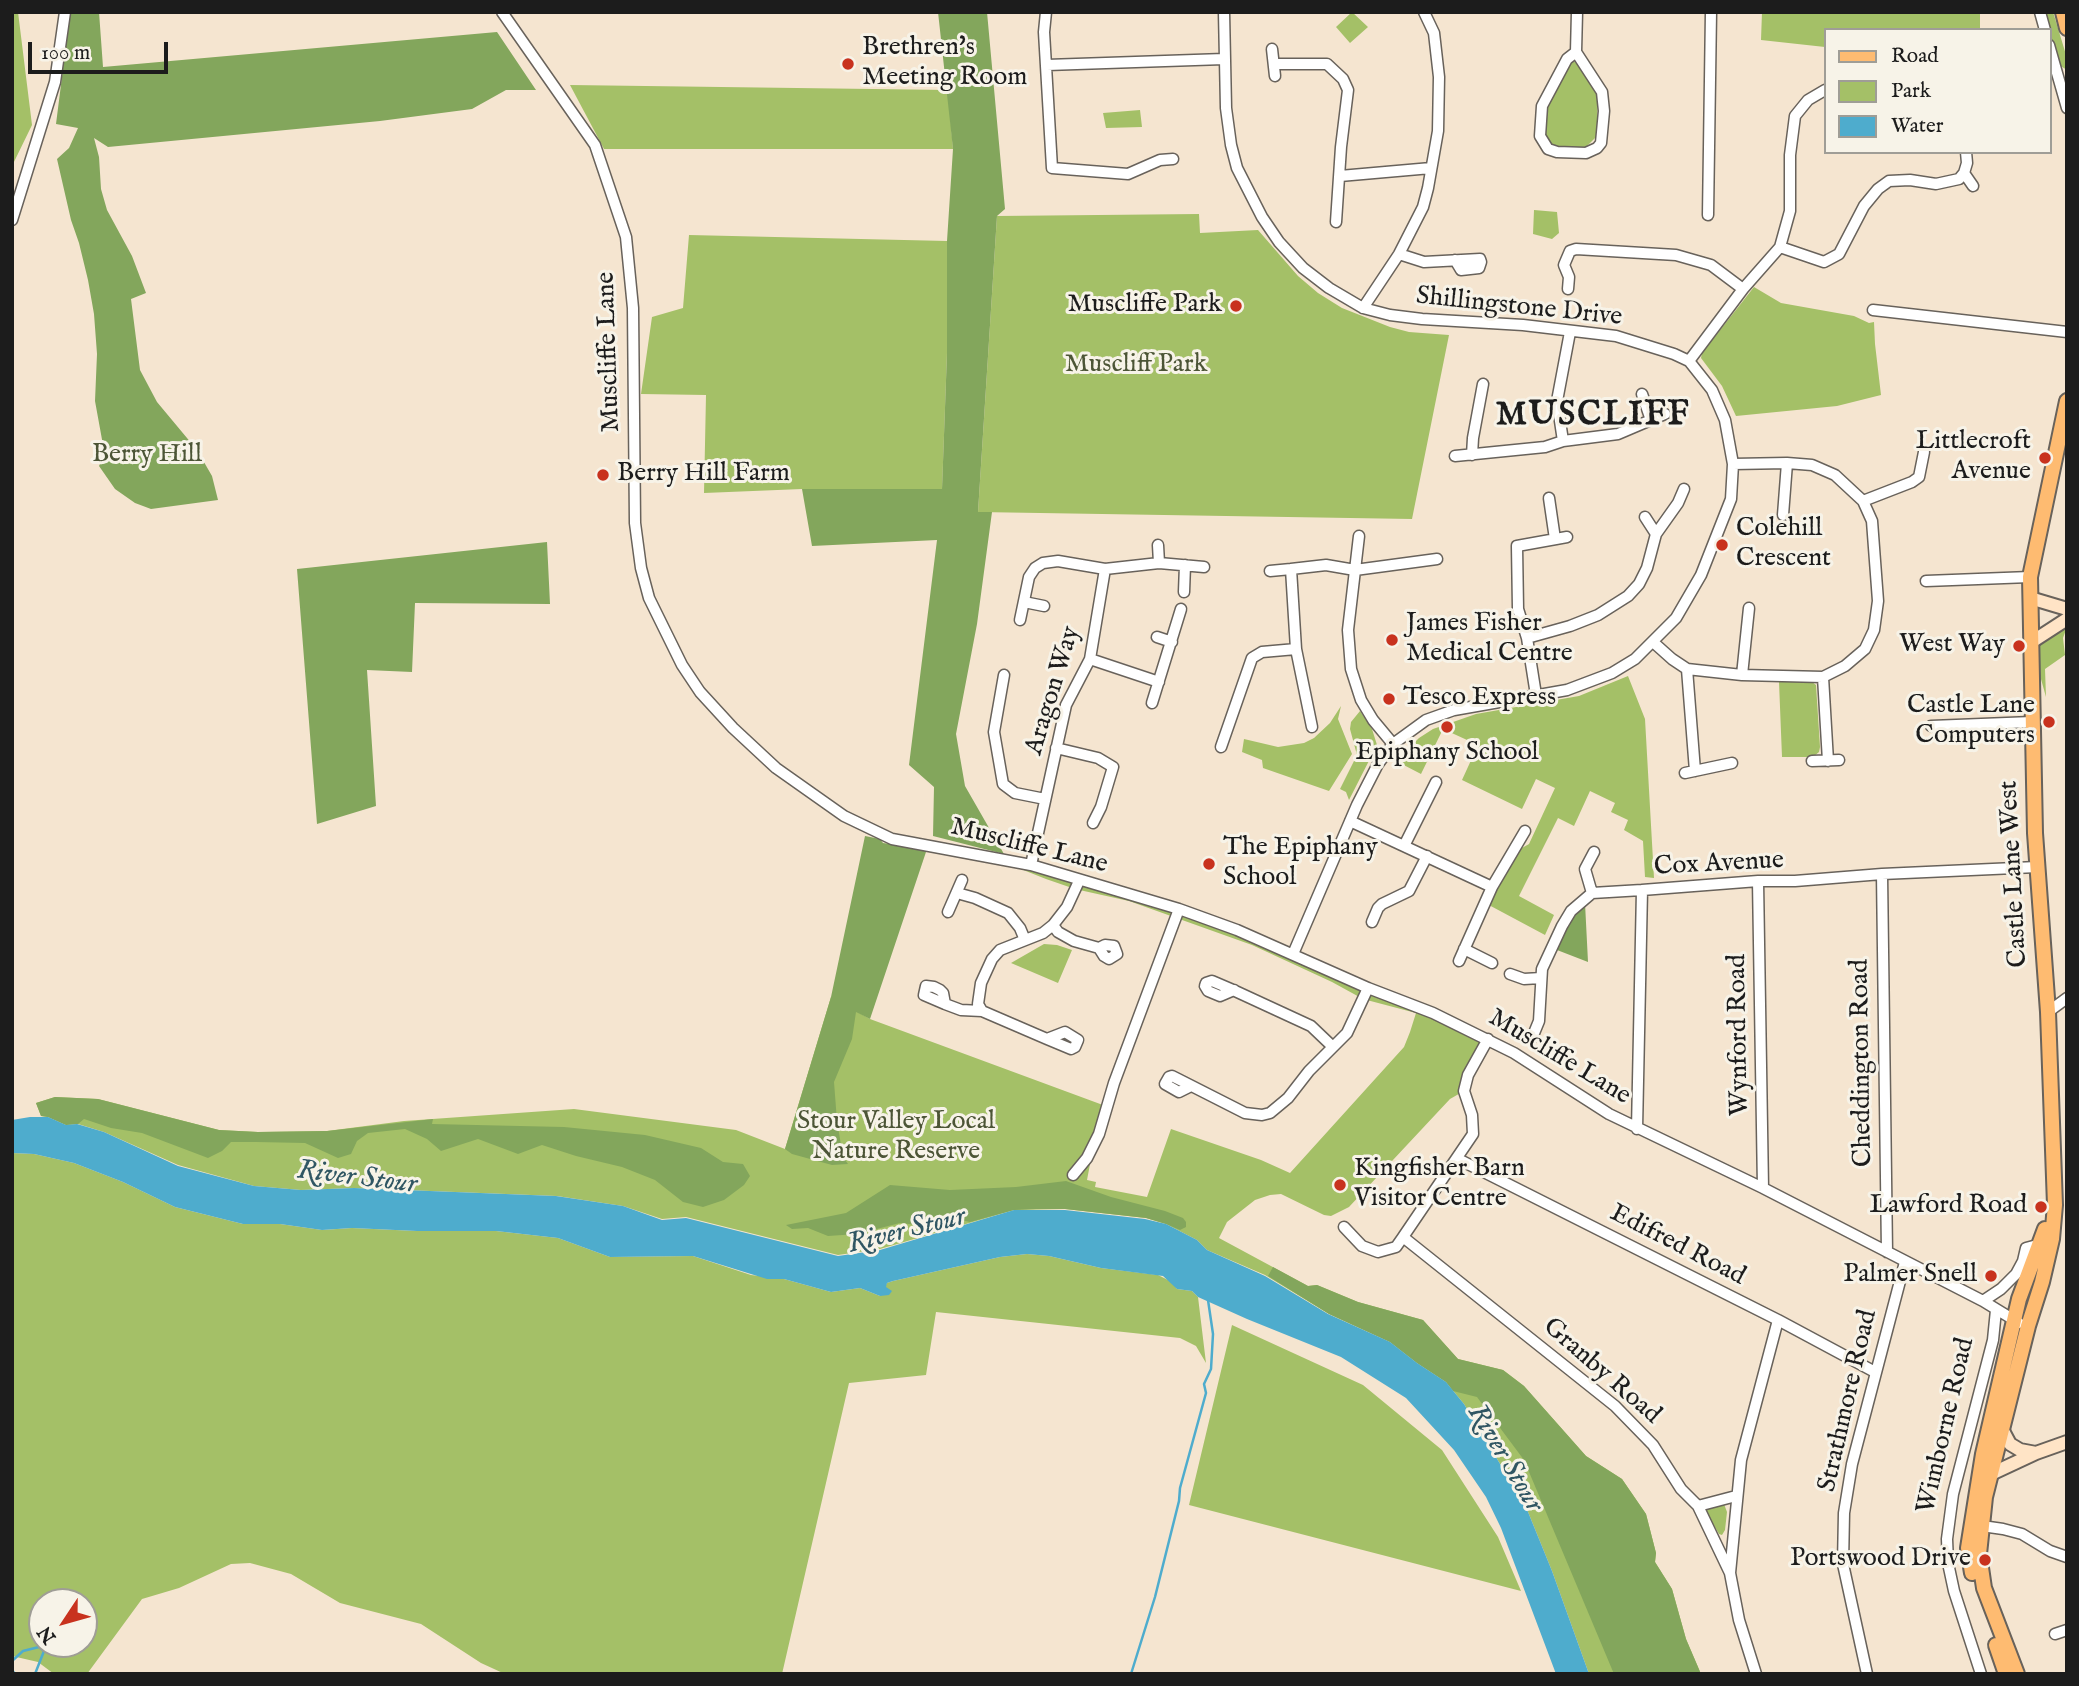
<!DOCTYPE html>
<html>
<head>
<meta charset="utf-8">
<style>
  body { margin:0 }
  #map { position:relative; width:2079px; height:1686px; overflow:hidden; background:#f5e5d0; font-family:"IM FELL English",serif }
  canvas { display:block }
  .frame { position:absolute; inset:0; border:14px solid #1c1c1c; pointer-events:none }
  .legend { position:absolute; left:1824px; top:28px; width:228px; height:126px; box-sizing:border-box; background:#f7f3e8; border:2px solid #9f9d96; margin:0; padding:9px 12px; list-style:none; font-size:21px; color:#1c1c1c }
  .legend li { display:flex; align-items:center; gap:14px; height:35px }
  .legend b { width:35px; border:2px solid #9f9d96 }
  .north { position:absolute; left:28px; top:1588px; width:70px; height:70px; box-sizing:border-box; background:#f7f3e8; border:2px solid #9f9d96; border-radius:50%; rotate:234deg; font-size:19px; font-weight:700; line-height:28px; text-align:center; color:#1c1c1c }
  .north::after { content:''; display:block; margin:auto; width:24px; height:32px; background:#c8321e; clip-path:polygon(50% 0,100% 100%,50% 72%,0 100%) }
  .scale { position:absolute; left:28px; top:42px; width:140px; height:32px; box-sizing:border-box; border:4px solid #1c1c1c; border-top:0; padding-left:9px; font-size:21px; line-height:24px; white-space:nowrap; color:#1c1c1c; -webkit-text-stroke:5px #f7f3e8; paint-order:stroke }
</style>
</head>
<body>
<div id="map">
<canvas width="2079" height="1686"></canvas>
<div class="frame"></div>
<ul class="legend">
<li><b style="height:9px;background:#febb71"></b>Road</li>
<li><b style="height:19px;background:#a4c067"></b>Park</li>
<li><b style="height:19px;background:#4eaccd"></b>Water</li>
</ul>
<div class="north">N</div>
<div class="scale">100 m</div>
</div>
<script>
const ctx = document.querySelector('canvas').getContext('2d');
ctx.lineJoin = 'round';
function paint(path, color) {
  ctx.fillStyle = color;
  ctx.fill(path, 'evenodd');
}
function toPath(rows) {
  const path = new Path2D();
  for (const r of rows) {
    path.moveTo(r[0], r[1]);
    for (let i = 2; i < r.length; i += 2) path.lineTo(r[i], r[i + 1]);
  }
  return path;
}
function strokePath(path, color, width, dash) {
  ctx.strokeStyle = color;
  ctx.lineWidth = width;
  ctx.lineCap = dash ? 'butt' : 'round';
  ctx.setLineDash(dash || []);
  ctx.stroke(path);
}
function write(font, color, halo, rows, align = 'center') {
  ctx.font = font + ' "IM FELL English",serif';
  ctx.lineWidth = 6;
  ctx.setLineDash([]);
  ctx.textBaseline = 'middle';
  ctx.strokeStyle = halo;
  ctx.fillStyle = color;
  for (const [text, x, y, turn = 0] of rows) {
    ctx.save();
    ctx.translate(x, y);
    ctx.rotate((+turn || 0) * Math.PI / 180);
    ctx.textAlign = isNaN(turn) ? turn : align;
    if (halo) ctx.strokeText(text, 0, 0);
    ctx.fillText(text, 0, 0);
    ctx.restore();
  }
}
paint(toPath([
  [12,12,18,12,32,125,12,166],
  [1352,12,1368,27,1350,43,1336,27],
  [1762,12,1980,12,1980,30,1825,30,1825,47,1761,40],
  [2043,12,2053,12,2067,58,2067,70,2059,65],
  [1572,61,1577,63,1597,95,1598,135,1586,147,1553,147,1544,137,1544,106,1568,62],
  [570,85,948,90,953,149,604,149],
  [1140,110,1142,127,1106,128,1103,113],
  [1534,210,1557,212,1559,233,1552,239,1533,234],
  [1199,214,1200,233,1258,230,1298,276,1318,293,1342,308,1390,327,1409,332,1449,335,1412,519,978,512,997,216],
  [689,235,947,241,947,353,942,490,802,489,704,493,706,395,641,394,652,317,683,308],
  [1754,287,1781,303,1854,316,1869,323,1874,322,1875,344,1881,395,1837,406,1736,416,1722,386,1701,358,1702,353],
  [2064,624,2067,627,2063,638,2065,655,2045,669,2046,697,2039,672,2039,643],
  [1628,676,1645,719,1654,878,1645,877,1643,841,1624,830,1628,820,1611,812,1615,803,1590,791,1574,826,1558,818,1519,896,1554,915,1545,935,1487,904,1513,853,1529,844,1555,788,1536,779,1522,809,1462,780,1478,745,1443,729,1421,774,1396,761,1419,738,1433,729,1476,714,1579,696],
  [1779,682,1812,682,1816,685,1820,747,1819,752,1813,757,1782,757],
  [1341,706,1338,719,1352,754,1329,791,1263,768,1262,760,1242,752,1244,739,1278,747,1304,743,1314,738,1330,723],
  [1360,711,1372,729,1377,745,1349,800,1346,792,1340,789,1357,755,1350,729,1351,722],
  [993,858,1179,909,1488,1039,1464,1091,1450,1099,1349,1207,1331,1216,1324,1215,1281,1194,1270,1195,1255,1200,1227,1222,1219,1238,1308,1286,1317,1285,1358,1302,1423,1320,1458,1359,1503,1370,1524,1386,1586,1456,1622,1479,1646,1514,1656,1553,1655,1562,1672,1589,1686,1639,1701,1674,1589,1674,1552,1571,1526,1507,1464,1404,1446,1382,1417,1363,1390,1342,1329,1314,1265,1275,1207,1250,1197,1240,1166,1224,1146,1218,1065,1209,1014,1210,880,1249,838,1255,686,1217,662,1219,623,1206,557,1196,354,1188,301,1190,254,1186,178,1165,104,1132,78,1124,66,1125,48,1117,41,1116,36,1103,55,1097,98,1099,219,1130,258,1132,327,1131,404,1121,574,1109,736,1130,785,1149,831,997,870,1019,1111,1108,1091,1159,1087,1180,1096,1182,1095,1187,1147,1197,1171,1129,1261,1160,1290,1173,1404,1047,1410,1032,1416,1013,1363,999,1332,982,1252,945,1129,901,1075,889,1046,879],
  [1044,944,1057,945,1072,950,1058,983,1011,963],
  [12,1153,34,1154,74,1163,123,1182,175,1207,243,1224,280,1224,322,1230,352,1228,417,1231,496,1231,558,1238,610,1257,693,1256,751,1275,784,1279,831,1292,860,1288,880,1296,887,1283,893,1281,1000,1257,1027,1254,1049,1256,1101,1268,1158,1275,1172,1282,1177,1289,1192,1291,1198,1297,1206,1363,1196,1346,1180,1338,936,1312,926,1375,849,1383,782,1674,505,1674,481,1663,421,1624,340,1603,291,1574,250,1563,231,1564,179,1588,142,1599,87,1674,54,1674,38,1662,12,1656],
  [42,1602,84,1602,84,1644,42,1644],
  [1232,1325,1363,1385,1442,1450,1498,1537,1521,1591,1189,1505],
  [1720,1503,1724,1504,1727,1512,1725,1530,1722,1535,1719,1534,1706,1512,1707,1508]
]), '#a4c067');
paint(toPath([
  [71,12,99,12,103,67,497,32,536,90,506,90,472,109,380,121,108,147,94,138,99,157,101,189,107,210,132,256,146,293,131,299,140,370,157,402,197,450,212,476,218,500,151,509,135,503,115,489,99,466,103,458,103,445,95,401,97,354,94,314,88,280,79,243,71,220,57,159,69,148,78,128,56,124,63,69,64,30],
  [938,12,987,12,1005,209,997,216,978,512,992,512,977,624,956,734,965,786,1004,854,933,836,934,787,909,765,937,540,812,546,802,489,942,489,947,353,947,241,953,149],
  [547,542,550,604,415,603,412,672,367,670,376,806,317,824,297,569],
  [865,836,880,839,883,843,927,849,870,1019,856,1012,852,1039,834,1082,837,1121,843,1157,848,1164,832,1165,792,1154,785,1149,831,997],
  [1585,903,1588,962,1557,950,1574,914],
  [55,1097,98,1099,219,1130,258,1132,327,1131,433,1119,432,1124,564,1127,645,1135,701,1148,723,1162,743,1164,750,1176,744,1185,724,1200,703,1207,683,1202,655,1180,622,1167,576,1156,542,1145,518,1154,478,1139,441,1151,427,1139,405,1129,368,1133,357,1141,351,1154,338,1158,305,1143,256,1142,231,1142,222,1151,208,1158,142,1133,111,1128,84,1119,78,1124,66,1125,48,1117,41,1116,36,1103],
  [1066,1181,1111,1197,1165,1211,1183,1218,1186,1222,1186,1227,1180,1230,1166,1224,1146,1218,1065,1209,1036,1209,1014,1210,970,1222,957,1219,918,1225,900,1223,857,1234,828,1236,808,1228,792,1229,786,1225,846,1213,890,1185,950,1190,1016,1187],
  [1273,1267,1308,1286,1317,1285,1358,1302,1423,1320,1458,1359,1503,1370,1524,1386,1586,1456,1622,1479,1646,1514,1656,1553,1655,1562,1672,1589,1686,1639,1701,1674,1614,1674,1524,1460,1477,1397,1453,1391,1446,1382,1417,1363,1390,1342,1329,1314,1268,1276]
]), '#83a65c');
paint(toPath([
  [30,1117,48,1117,66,1125,77,1124,104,1132,178,1166,254,1186,301,1190,354,1188,556,1196,623,1206,662,1220,686,1218,838,1256,880,1250,1014,1210,1065,1210,1145,1219,1166,1224,1197,1240,1207,1250,1265,1276,1328,1314,1390,1342,1417,1363,1446,1382,1464,1404,1526,1507,1552,1571,1589,1674,1556,1674,1501,1528,1486,1497,1454,1450,1406,1398,1341,1357,1247,1319,1198,1297,1192,1291,1177,1289,1163,1276,1101,1268,1049,1256,1027,1254,1000,1257,893,1281,887,1283,886,1287,892,1291,889,1295,880,1296,860,1288,831,1292,784,1279,767,1279,693,1256,610,1257,558,1238,496,1231,417,1231,352,1228,322,1230,280,1224,243,1224,175,1207,123,1182,74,1163,34,1154,12,1153,12,1120]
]), '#4eaccd');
strokePath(toPath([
  [12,1661,23,1651,39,1647,44,1651,35,1674],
  [12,1670,15,1674],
  [1131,1674,1155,1597,1179,1501,1180,1488,1206,1393,1204,1384,1211,1369,1213,1334,1208,1300]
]), '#4eaccd', 2.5);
const street = toPath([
  [502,12,595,145,626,237,633,308,635,523,641,568,649,598,682,665,700,692,733,728,776,768,844,816,892,839,1031,865,1179,909,1237,930,1368,988,1433,1013,1514,1053,1609,1114,1763,1188,1983,1301,2019,1323],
  [1046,12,1044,32,1052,168,1128,174,1160,160,1173,159],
  [1224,12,1226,108,1231,145,1237,168,1262,217,1279,242,1303,268,1329,288,1363,308,1390,315,1422,319,1523,325,1616,336,1674,354,1689,361,1712,390,1725,420,1733,464,1731,499,1701,575,1676,618,1635,659,1612,673,1567,690,1454,710,1426,720,1393,744,1378,764,1357,805,1293,954],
  [2040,12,2045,30],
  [2049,45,2067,108],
  [1272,49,1275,76],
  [1576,52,1567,59,1542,106,1540,136,1548,149,1557,152,1586,153,1597,148,1601,143,1604,111,1602,92,1576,52,1577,12],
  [1274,64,1327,64,1343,79,1348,90,1341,147,1336,222],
  [1047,65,1224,59],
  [1964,173,1973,186],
  [1340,176,1431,168],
  [1708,215,1711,12],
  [12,220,55,82,65,12],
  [1780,247,1824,262,1839,254,1864,206,1878,189,1889,181,1910,180,1936,184,1959,179,1964,173,1967,163,1966,152],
  [1399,254,1424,262,1480,259,1481,262,1479,268,1461,270,1455,260],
  [1568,289,1569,277,1564,265,1570,251,1576,249,1676,255,1711,265,1743,289],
  [1363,308,1399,254,1423,207,1428,188,1438,131,1439,77,1434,33,1424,12],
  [1873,310,2067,332],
  [1689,361,1743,289,1780,247,1790,211,1790,155,1795,116,1808,100,1825,90],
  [1642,394,1651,420],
  [1563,441,1557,401,1570,332],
  [1472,455,1473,438,1483,384],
  [1455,456,1545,447,1563,441,1618,434,1665,414],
  [1549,498,1555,539],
  [1863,501,1912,482,1919,477,1924,452],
  [1783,515,1787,463],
  [1645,517,1656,534],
  [1359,536,1348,630,1351,669,1361,700,1373,720,1393,744],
  [1158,545,1159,563],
  [1270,571,1291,569],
  [1926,581,2030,577],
  [1184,592,1185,565],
  [1024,602,1044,606],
  [1020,620,1029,577,1035,568,1043,563,1058,561,1105,569,1159,563,1204,567],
  [1157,637,1172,642],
  [1527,638,1570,626,1598,615,1628,596,1639,584,1647,568,1656,534,1678,503,1684,489],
  [1653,642,1672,659,1687,669,1742,675,1823,677,1845,666,1865,649,1874,630,1878,601,1872,521,1863,501,1835,475,1812,465,1787,463,1733,464],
  [1090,659,1159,682],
  [1687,669,1695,771],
  [1004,675,994,732,1003,784,1015,793,1045,799],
  [1742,675,1749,608],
  [1823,677,1828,761],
  [1536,695,1527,638,1518,609,1517,546,1567,537],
  [1152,703,1181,609],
  [1931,726,2032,722],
  [1312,727,1296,649,1291,569,1326,565,1355,570,1437,559],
  [1221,747,1252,658,1262,652,1296,649],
  [1056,748,1098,758,1113,767,1101,807,1093,823],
  [1812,761,1839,760],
  [1685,773,1732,763],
  [1350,821,1492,887],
  [1404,846,1436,782],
  [1031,865,1066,705,1090,659,1105,569],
  [1882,874,1887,1252],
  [1758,881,1763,1188],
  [957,893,975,898,1008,913,1020,928,1025,940],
  [1592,893,1585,869,1594,852],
  [948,912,962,880],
  [1372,922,1378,908,1382,904,1409,891,1427,856],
  [1053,925,1058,932,1074,941,1099,948,1104,956,1109,959,1117,954,1114,946,1105,945,1099,948],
  [1464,949,1492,963],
  [1459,961,1492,887,1525,831],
  [1510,974,1524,979,1541,978],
  [1234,990,1220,996,1208,991,1205,986,1206,983,1212,981,1233,990,1311,1026,1333,1047],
  [945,1004,943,993,940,990,934,987,926,986,924,995,945,1004,961,1010,982,1011],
  [2048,1012,2067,998],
  [1532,1038,1539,1021,1542,969,1562,926,1571,911,1592,893,1642,890],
  [1047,1039,1065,1032,1078,1040,1075,1047,1071,1049,1047,1039,982,1011,978,1004,981,983,992,959,1000,950,1043,933,1053,925,1067,907,1079,881],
  [1488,1039,1468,1075,1464,1091,1472,1115,1473,1134,1403,1237,1615,1406,1653,1445,1681,1489,1698,1506,1730,1573],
  [1191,1086,1179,1092,1165,1084,1169,1077,1172,1076,1178,1079,1245,1113,1262,1115,1270,1113,1288,1098,1309,1071,1347,1033,1368,988],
  [1637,1129,1642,890,1758,881,1795,881,1882,874,2037,867],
  [1458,1159,1778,1320,1875,1372],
  [1073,1175,1087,1158,1099,1134,1114,1083,1179,909],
  [1344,1227,1362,1246,1378,1252,1396,1247,1403,1237],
  [1983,1301,2001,1289,2016,1274,2023,1261,2026,1248,2041,1244],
  [1698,1506,1736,1496],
  [1980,1530,1982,1526,2003,1529,2022,1534,2050,1551,2067,1557],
  [2055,1634,2067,1630],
  [1756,1674,1739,1620,1730,1573,1741,1460,1778,1320],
  [1867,1674,1843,1564,1844,1513,1852,1464,1905,1262],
  [1981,1674,1954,1591,1948,1563,1947,1539,1953,1494,1993,1340,1996,1310]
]);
const secondary = toPath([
  [2030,598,2067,609],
  [2030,643,2067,619],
  [2002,1429,2010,1444,2020,1450,2036,1453],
  [1983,1472,1991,1474,2036,1453,2067,1442]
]);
const primary = toPath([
  [2063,12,2067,28],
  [1972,1573,1968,1548,1983,1454,2019,1299,2045,1229],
  [1996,1645,2006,1674],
  [2017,1674,1984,1588,1979,1554,1985,1497,2028,1326,2042,1282,2052,1239,2055,1205,2048,1012,2035,833,2030,577,2067,401]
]);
strokePath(street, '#68625b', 13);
strokePath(secondary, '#68625b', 16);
strokePath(primary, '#68625b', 18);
strokePath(street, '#fff', 10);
strokePath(secondary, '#ffe4c6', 12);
strokePath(primary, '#febb71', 14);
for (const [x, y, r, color] of [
  [848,64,7,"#c8321e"],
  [1236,306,7,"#c8321e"],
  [2045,458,7,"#c8321e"],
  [603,475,7,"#c8321e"],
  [1722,545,7,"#c8321e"],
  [1392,640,7,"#c8321e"],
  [2019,646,7,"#c8321e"],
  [1389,699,7,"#c8321e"],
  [2049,722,7,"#c8321e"],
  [1447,727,7,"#c8321e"],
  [1209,864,7,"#c8321e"],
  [1340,1185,7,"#c8321e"],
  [2041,1207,7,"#c8321e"],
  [1991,1276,7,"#c8321e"],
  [1985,1560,7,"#c8321e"]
]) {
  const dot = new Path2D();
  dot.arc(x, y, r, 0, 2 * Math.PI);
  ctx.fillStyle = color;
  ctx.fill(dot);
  strokePath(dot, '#f7f3e8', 2.5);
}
write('26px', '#1c1c1c', '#f7f3e8', [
  ["Brethren's",862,49],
  ["Meeting Room",862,79],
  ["Muscliffe Park",1222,306,"right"],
  ["Littlecroft",2031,443,"right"],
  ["Avenue",2031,473,"right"],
  ["Berry Hill Farm",617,475],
  ["Colehill",1736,530],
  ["Crescent",1736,560],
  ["James Fisher",1406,625],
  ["Medical Centre",1406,655],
  ["West Way",2005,646,"right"],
  ["Tesco Express",1403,699],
  ["Castle Lane",2035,707,"right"],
  ["Computers",2035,737,"right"],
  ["Epiphany School",1447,754,"center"],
  ["The Epiphany",1223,849],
  ["School",1223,879],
  ["Kingfisher Barn",1354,1170],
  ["Visitor Centre",1354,1200],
  ["Lawford Road",2027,1207,"right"],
  ["Palmer Snell",1977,1276,"right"],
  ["Portswood Drive",1971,1560,"right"]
], 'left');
write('26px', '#1c1c1c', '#f7f3e8', [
  ["Shillingstone Drive",1519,308,6],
  ["Muscliffe Lane",610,352,-92],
  ["Aragon Way",1054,691,-73],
  ["Muscliffe Lane",1029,847,14],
  ["Cox Avenue",1719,865,-3],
  ["Castle Lane West",2015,874,-93],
  ["Wynford Road",1740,1035,-91],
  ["Muscliffe Lane",1559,1058,31],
  ["Cheddington Road",1863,1063,-91],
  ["Edifred Road",1677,1246,27],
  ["Granby Road",1601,1372,41],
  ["Strathmore Road",1849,1401,-77],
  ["Wimborne Road",1947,1426,-77]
]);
write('26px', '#4c5536', '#f7f3e8', [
  ["Muscliff Park",1136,366],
  ["Berry Hill",147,456],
  ["Stour Valley Local",896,1123],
  ["Nature Reserve",896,1153]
]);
write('italic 28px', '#305663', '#f7f3e8', [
  ["River Stour",357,1179,7],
  ["River Stour",907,1232,-14],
  ["River Stour",1504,1459,59]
]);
ctx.letterSpacing = '2px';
write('bold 33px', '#1c1c1c', '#f7f3e8', [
  ["MUSCLIFF",1593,417]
]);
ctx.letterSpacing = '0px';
</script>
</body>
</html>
